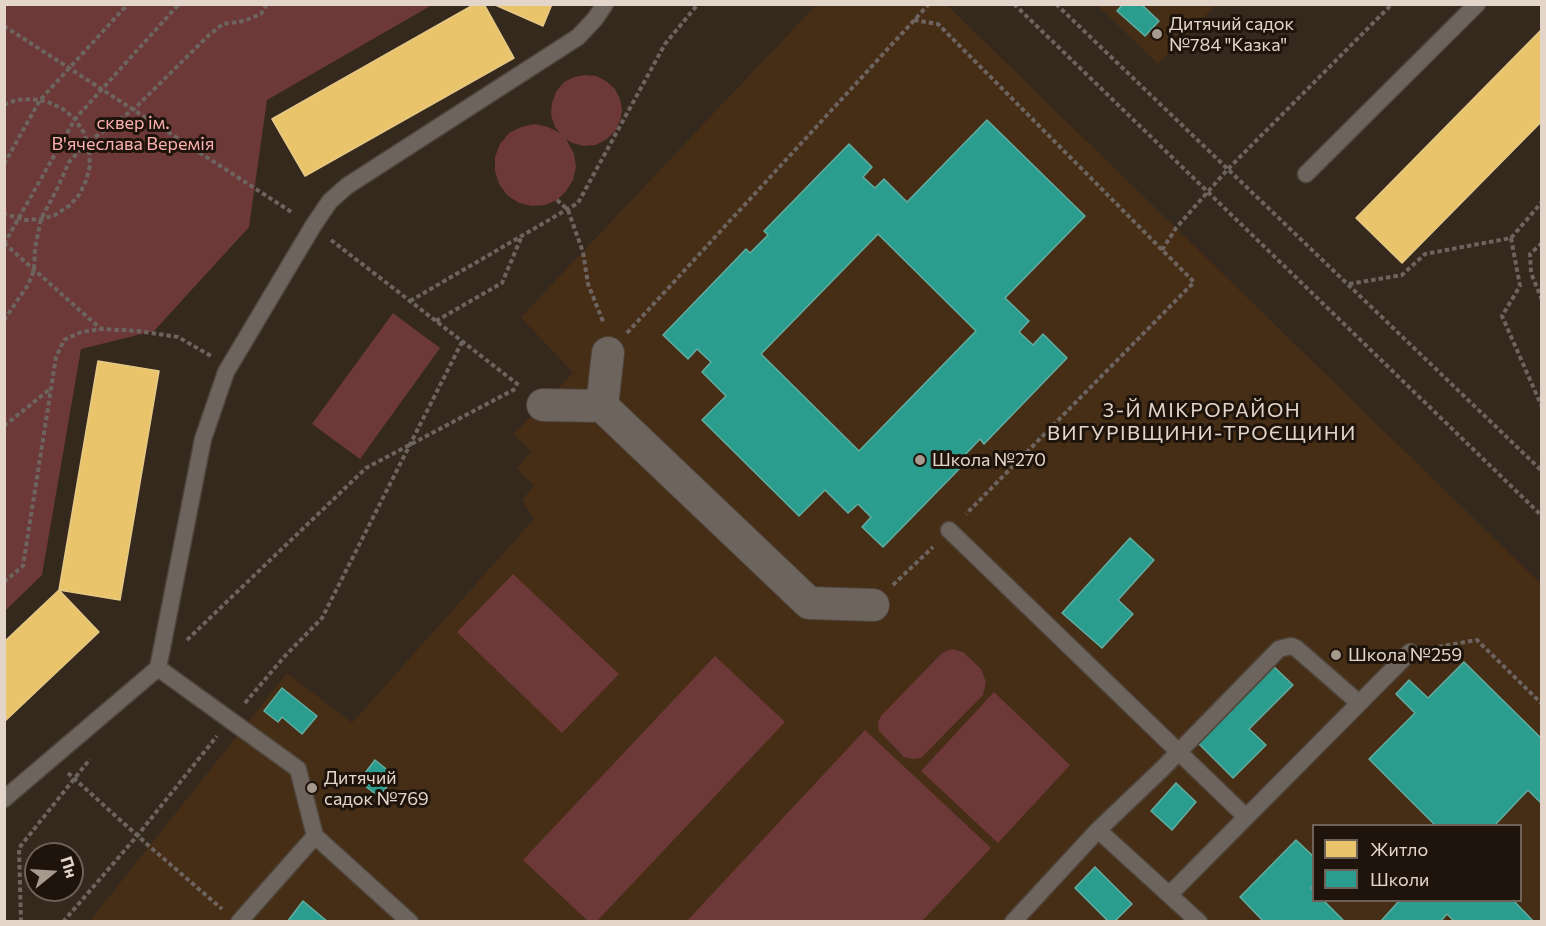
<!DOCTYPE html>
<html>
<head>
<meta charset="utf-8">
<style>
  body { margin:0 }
  #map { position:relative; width:1546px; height:926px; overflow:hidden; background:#35291e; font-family:Commissioner,sans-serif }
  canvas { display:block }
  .frame { position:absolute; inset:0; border:6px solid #e3d5c9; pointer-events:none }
  .legend { position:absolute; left:1312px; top:824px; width:210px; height:78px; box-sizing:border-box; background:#1e140c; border:2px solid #6d6158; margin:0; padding:8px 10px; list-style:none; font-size:18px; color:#e3d5c9 }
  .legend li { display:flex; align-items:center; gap:12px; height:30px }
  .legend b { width:30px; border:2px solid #6d6158 }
  .north { position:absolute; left:24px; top:842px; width:60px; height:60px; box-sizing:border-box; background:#1e140c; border:2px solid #6d6158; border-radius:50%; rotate:72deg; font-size:16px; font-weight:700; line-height:24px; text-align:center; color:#e3d5c9 }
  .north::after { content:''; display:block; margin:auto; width:21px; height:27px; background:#a6998d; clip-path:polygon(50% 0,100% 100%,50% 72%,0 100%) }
</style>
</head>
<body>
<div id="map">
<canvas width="1546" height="926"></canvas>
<div class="frame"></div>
<ul class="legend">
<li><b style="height:16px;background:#e9c46a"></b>Житло</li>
<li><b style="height:16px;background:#2a9d8f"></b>Школи</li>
</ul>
<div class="north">Пн</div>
</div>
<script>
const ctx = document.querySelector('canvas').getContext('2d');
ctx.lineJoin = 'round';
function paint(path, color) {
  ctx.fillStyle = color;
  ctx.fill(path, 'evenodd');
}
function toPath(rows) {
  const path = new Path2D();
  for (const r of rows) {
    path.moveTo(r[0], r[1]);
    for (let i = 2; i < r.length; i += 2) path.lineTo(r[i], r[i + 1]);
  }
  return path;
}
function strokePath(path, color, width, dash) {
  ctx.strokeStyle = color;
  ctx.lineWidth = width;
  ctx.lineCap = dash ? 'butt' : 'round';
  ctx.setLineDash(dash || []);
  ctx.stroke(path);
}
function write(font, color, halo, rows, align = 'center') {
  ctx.font = font + ' Commissioner,sans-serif';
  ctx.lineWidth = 6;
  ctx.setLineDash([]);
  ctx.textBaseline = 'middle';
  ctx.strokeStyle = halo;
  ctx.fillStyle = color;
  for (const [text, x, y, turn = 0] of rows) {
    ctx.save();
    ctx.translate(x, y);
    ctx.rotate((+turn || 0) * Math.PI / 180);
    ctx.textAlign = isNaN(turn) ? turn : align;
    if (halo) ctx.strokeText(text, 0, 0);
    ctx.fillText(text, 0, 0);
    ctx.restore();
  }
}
paint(toPath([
  [816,5,947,5,1541,584,1541,921,89,922,287,673,352,723,534,519,522,500,534,485,517,469,531,451,514,434,573,373,521,317],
  [1314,826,1520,826,1520,900,1314,900],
  [1097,5,1216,5,1158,64]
]), '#462d16');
paint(toPath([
  [5,4,432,5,267,100,249,227,154,331,81,349,42,575,5,611],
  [585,75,596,76,606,81,615,89,620,99,622,110,620,121,615,131,607,139,596,145,584,146,572,143,566,139,574,154,576,167,573,180,566,191,557,200,545,205,532,206,519,203,507,195,499,184,495,171,495,157,500,144,509,133,521,127,535,124,548,127,560,133,555,127,551,115,552,103,556,92,564,82,574,77],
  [393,313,440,348,360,459,312,424],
  [513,574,619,674,562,733,457,632],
  [952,649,963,652,981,669,986,682,983,695,921,758,912,759,904,757,879,731,878,722,881,716,942,653],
  [715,656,785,722,597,921,588,921,523,860],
  [994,692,1070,765,998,843,921,771],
  [865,730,991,848,922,921,687,921]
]), '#6c3938');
const homes = toPath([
  [475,4,484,4,514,58,305,176,272,119,475,4],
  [493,4,552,4,543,26,493,4],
  [1542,29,1542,121,1402,263,1356,218,1542,29],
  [98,361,159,371,120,600,59,590,98,361],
  [59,590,99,632,4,722,4,642,59,590]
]);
paint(homes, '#e9c46a');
strokePath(homes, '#e7c986', 1.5);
const schools = toPath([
  [1123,4,1141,4,1159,21,1145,36,1117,11,1123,4],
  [987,120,1085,216,1005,298,1029,321,1019,332,1033,345,1043,334,1067,358,984,444,980,439,961,459,965,463,883,547,862,527,871,517,858,504,848,513,825,490,799,516,702,420,726,396,702,372,711,362,697,349,688,359,663,335,746,249,750,253,768,235,764,231,849,144,872,167,863,177,875,188,884,179,907,202,987,120],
  [878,234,976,331,859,451,761,354,878,234],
  [1130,538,1154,560,1118,600,1133,614,1102,648,1062,613,1130,538],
  [1464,662,1542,739,1542,804,1528,790,1494,826,1436,826,1369,759,1415,713,1396,694,1409,680,1428,698,1464,662],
  [1270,663,1293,685,1249,729,1266,745,1233,778,1194,739,1270,663],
  [282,688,317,716,302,734,282,717,278,722,264,711,282,688],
  [375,760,395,776,379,797,359,781,375,760],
  [1176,783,1196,802,1172,830,1151,811,1176,783],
  [1296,840,1314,857,1314,884,1310,888,1314,891,1314,900,1323,900,1345,922,1264,922,1240,897,1296,840],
  [1095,867,1132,904,1114,922,1109,922,1075,888,1095,867],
  [1400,900,1513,900,1534,922,1455,922,1447,914,1440,922,1380,922,1400,900],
  [303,901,328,922,287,922,303,901]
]);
paint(schools, '#2a9d8f');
strokePath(schools, '#62aea0', 1.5);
const lane = toPath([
  [1306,174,1477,4],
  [949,530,1246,817],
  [158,668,298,769,315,836,410,922],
  [4,799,158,668,203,439,226,372,313,226,330,201,347,186,578,37,595,19,605,4],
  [1098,830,1199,922],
  [1170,894,1410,652],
  [239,922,315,836],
  [1013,922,1098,830,1161,770,1279,649,1291,646,1296,648,1359,703]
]);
const street = toPath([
  [543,405,602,406,608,353],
  [602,406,809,603,873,605]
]);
strokePath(lane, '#4f453b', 19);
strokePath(street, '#4f453b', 34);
strokePath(toPath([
  [1014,4,1542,516],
  [1056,4,1542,471],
  [914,20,938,24,1194,282,966,514],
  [4,26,293,213],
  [4,105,16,100,32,99,48,102,63,109,75,119,84,133,89,149,90,165,86,181,79,195,69,206,55,215,41,219,25,220,4,214],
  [4,164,40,100,128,4],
  [557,200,568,210,583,252,588,284,604,324],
  [1511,238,1520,286,1502,316,1542,407],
  [331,240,520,386],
  [4,243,101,329],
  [1542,243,1530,254,1531,273,1542,300],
  [4,244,75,119,179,4],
  [1162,250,1176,228,1228,169,1392,4],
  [1349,284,1402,275,1425,254,1511,238,1542,202],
  [410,301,578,203,665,44,698,4],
  [4,320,28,285,34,270,35,248,41,219,57,189,69,162,87,143,134,109,209,35,223,24,244,21,261,14,267,4],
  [436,321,502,283,521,238],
  [627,333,929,4],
  [4,426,50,389],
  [4,582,23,566,56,357,64,340,81,332,102,329,138,331,178,337,211,356],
  [893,585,933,547],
  [187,640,366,468,517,388],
  [1431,648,1477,640,1542,704],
  [245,703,284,657,322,618,462,342],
  [68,773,149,846,222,909],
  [21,922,19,848,90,759],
  [63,922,137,836,217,736]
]), '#6d645f', 4, [4.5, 3]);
strokePath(lane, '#6d645e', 16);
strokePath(street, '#6d645e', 32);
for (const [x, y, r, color] of [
  [1157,34,6,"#a6998d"],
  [920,460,6,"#a6998d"],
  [1336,655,6,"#a6998d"],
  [312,788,6,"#a6998d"]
]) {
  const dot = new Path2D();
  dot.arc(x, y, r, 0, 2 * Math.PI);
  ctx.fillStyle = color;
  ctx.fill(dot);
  strokePath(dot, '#1e140c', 2);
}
write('18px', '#e3d5c9', '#1e140c', [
  ["Дитячий садок",1169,24],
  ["№784 \"Казка\"",1169,45],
  ["Школа №270",932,460],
  ["Школа №259",1348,655],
  ["Дитячий",324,778],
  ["садок №769",324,799]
], 'left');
write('18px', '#fcb0af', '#1e140c', [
  ["сквер ім.",133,123],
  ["В'ячеслава Веремія",133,144]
]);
ctx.letterSpacing = '1.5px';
write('20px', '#e3d5c9', '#1e140c', [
  ["3-Й МІКРОРАЙОН",1202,410],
  ["ВИГУРІВЩИНИ-ТРОЄЩИНИ",1202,433]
]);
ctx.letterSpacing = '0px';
</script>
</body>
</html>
